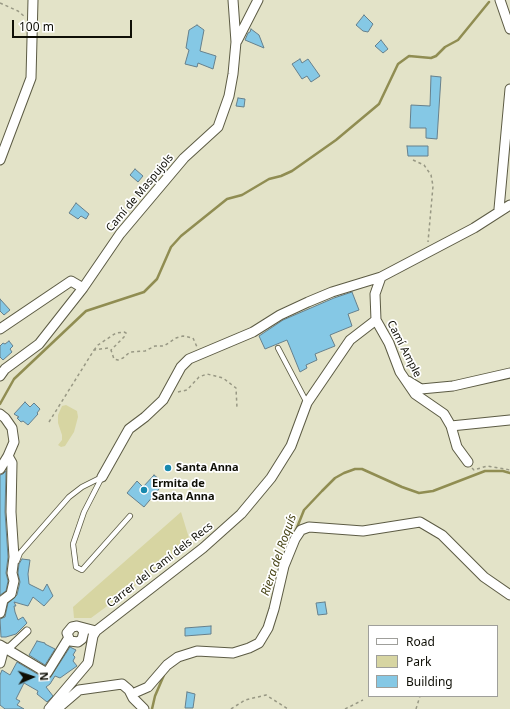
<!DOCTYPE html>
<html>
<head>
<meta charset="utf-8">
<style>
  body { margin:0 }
  #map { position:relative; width:510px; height:709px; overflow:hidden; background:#e3e3c8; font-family:"Noto Sans",sans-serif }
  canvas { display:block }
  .legend { position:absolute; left:368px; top:625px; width:130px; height:72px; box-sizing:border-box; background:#fff; border:1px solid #9f9f9b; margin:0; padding:5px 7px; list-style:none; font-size:12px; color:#0f0f06 }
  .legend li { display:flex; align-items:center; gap:8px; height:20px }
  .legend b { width:20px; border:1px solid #9f9f9b }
  .north { position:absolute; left:12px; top:657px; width:40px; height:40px; -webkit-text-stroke:3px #fff; paint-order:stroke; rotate:87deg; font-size:11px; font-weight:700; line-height:16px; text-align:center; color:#0f0f06 }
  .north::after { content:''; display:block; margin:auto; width:14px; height:18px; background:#0f0f06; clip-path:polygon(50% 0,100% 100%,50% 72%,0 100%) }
  .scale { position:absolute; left:12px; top:20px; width:120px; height:18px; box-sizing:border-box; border:2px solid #0f0f06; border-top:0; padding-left:5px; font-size:12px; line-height:14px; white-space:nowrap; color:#0f0f06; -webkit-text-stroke:3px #fff; paint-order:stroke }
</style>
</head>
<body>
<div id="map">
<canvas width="510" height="709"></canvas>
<ul class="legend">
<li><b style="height:5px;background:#fff"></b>Road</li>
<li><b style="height:11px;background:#d7d5a2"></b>Park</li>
<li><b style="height:11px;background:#85c8e5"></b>Building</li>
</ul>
<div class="north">N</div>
<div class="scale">100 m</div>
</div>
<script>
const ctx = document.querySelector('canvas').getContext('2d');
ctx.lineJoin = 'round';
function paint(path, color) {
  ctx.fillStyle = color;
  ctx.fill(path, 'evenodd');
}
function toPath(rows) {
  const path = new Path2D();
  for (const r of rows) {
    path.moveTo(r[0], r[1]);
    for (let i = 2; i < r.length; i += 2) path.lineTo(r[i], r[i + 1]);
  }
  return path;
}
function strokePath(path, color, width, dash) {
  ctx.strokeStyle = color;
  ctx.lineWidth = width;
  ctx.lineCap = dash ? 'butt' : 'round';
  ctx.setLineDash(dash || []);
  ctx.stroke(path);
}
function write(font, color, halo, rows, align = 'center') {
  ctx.font = font + ' "Noto Sans",sans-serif';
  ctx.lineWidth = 3.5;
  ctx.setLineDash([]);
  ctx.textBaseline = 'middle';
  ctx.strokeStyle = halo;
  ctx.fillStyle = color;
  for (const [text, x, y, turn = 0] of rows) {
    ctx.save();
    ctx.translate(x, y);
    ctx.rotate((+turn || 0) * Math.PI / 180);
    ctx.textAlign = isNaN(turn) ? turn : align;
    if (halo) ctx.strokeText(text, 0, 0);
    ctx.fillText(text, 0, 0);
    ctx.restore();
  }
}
paint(toPath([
  [66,405,77,411,78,417,74,432,65,446,61,447,58,445,62,440,62,435,58,423,58,415,62,406],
  [181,512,189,538,194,544,171,559,91,618,74,618,73,607]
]), '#d7d5a2');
strokePath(toPath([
  [0,404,14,379,86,311,144,292,157,279,171,247,181,236,227,199,242,195,269,179,281,176,292,171,336,140,379,104,398,64,409,56,431,58,436,56,445,47,458,40,489,2],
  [296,530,304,510,322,491,335,478,344,473,355,469,362,469,402,487,419,493,433,491,485,471,503,471,510,473],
  [152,709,155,696,164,675]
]), '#908d52', 2.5);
const building = toPath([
  [364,15,373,24,368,32,363,31,356,25,364,15],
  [197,25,204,30,200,51,216,56,213,69,198,63,197,67,185,64,189,50,186,48,189,30,197,25],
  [251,29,259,35,264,48,245,40,248,33,250,32,251,29],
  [381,40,388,49,383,53,375,46,381,40],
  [300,59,302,63,308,59,320,76,311,82,307,76,302,79,292,64,300,59],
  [431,76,441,77,437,139,426,138,426,128,410,128,411,105,430,106,431,76],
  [238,98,245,99,244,107,236,106,238,98],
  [407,146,428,146,428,156,408,156,407,146],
  [135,169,143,176,138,182,130,175,135,169],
  [76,203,89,214,86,219,81,216,78,219,69,213,76,203],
  [352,292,359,310,348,314,352,326,330,335,335,346,315,354,317,360,306,365,307,368,300,372,287,340,265,349,259,336,283,320,334,298,352,292],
  [0,299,10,310,4,315,0,311,0,299],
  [9,341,13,346,10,349,12,352,3,360,0,357,0,346,3,343,5,344,9,341],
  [25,402,30,407,34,403,40,409,37,413,38,414,28,425,23,421,21,422,17,418,19,417,14,414,25,402],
  [6,471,5,512,8,557,6,573,8,581,6,591,0,595,0,475,3,474,6,471],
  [154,475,164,483,144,507,127,493,137,481,143,487,154,475],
  [22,559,30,560,28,574,29,584,43,591,47,584,53,596,44,606,33,597,28,606,14,602,16,606,14,606,15,612,18,620,23,617,27,623,16,634,6,637,1,637,0,619,5,617,8,603,17,595,20,582,18,573,19,564,22,559],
  [325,602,327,614,318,615,316,603,325,602],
  [211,626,211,634,185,636,185,628,211,626],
  [37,641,45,643,45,644,55,649,45,665,29,655,37,641],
  [70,647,76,650,73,655,75,657,73,661,77,666,60,678,55,676,50,684,46,687,53,696,47,702,37,694,38,691,24,683,16,699,20,701,17,705,24,709,5,709,0,705,0,675,2,670,10,675,17,662,44,678,50,678,70,647],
  [187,692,195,694,193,708,185,708,187,692]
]);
paint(building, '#85c8e5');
strokePath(building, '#66808c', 1);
const service = toPath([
  [278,348,307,403],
  [102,477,84,512,73,544,76,567,82,570,130,516],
  [17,561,20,553,69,497,82,487,102,477]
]);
const pedestrian = toPath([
  [4,648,10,647,27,631]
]);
const minor = toPath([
  [500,0,510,29],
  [237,41,258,0],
  [0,160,31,78,33,0],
  [499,209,510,89],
  [0,329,71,281,83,288],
  [0,376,5,369,39,344,83,288,120,234,184,158,218,127,229,96,233,74,236,42,233,0],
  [408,381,421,389,453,386,510,373],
  [0,414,5,418,12,428,14,442,8,456,0,469],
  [451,426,510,420],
  [468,462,457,447,451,426,444,414,415,394,400,372,389,343,376,320,375,294,381,277,474,228,510,205],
  [102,477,129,429,145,417,163,400,181,367,189,359,253,332,280,315,308,302,332,292,381,277],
  [0,613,3,600,11,594,14,581,12,573,14,557,11,512,12,463,8,456],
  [80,627,84,631,82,639,78,642,70,641,67,633,72,627,77,626,96,631],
  [0,645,47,673,68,639],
  [0,663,4,648],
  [132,694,148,687,167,665,178,657,197,651,233,653,249,648,259,643,268,628,274,609,284,566,295,539,301,530,309,527,363,531,420,522,442,535,484,577,510,595],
  [49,709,88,663,93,636,96,631,203,548,241,514,271,478,291,446,307,403,350,340,376,320],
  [57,709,79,690,122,684,129,690,133,698,144,709]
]);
strokePath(service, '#5c5b44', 6);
strokePath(pedestrian, '#5c5b44', 9);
strokePath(minor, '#5c5b44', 11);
strokePath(toPath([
  [0,3,18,11,25,17],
  [413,160,424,165,431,175,433,186,428,242],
  [94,350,98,345,116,333,124,332,126,333,124,337,111,350],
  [178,392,187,390,199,377,207,374,223,378,236,388,237,408],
  [49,422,94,350,108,348,111,350,114,359,118,360,123,358,130,352,145,351,155,346,164,346,176,338,183,336,193,338,197,347],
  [472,468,474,470,487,466,510,470],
  [231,709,245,700,266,695,288,709],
  [345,709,363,700],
  [416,709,420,696]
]), '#989884', 1.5, [3, 3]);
strokePath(service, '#fff', 4.5);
strokePath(pedestrian, '#fff', 7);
strokePath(minor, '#fff', 9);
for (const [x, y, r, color] of [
  [168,468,4,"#1889ae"],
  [144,490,4,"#1889ae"]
]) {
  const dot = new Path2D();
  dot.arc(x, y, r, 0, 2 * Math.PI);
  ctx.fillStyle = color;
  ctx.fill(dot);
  strokePath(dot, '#fff', 1.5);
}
write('11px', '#0f0f06', '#fff', [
  ["Camí de Maspujols",140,193,-50],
  ["Camí Ample",404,349,63],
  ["Carrer del Camí dels Recs",160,565,-38]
]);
write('bold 11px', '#0f0f06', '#fff', [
  ["Santa Anna",176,468],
  ["Ermita de",152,484],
  ["Santa Anna",152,497]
], 'left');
write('italic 12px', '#484516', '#fff', [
  ["Riera del Roquís",279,555,-71]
]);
</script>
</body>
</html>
